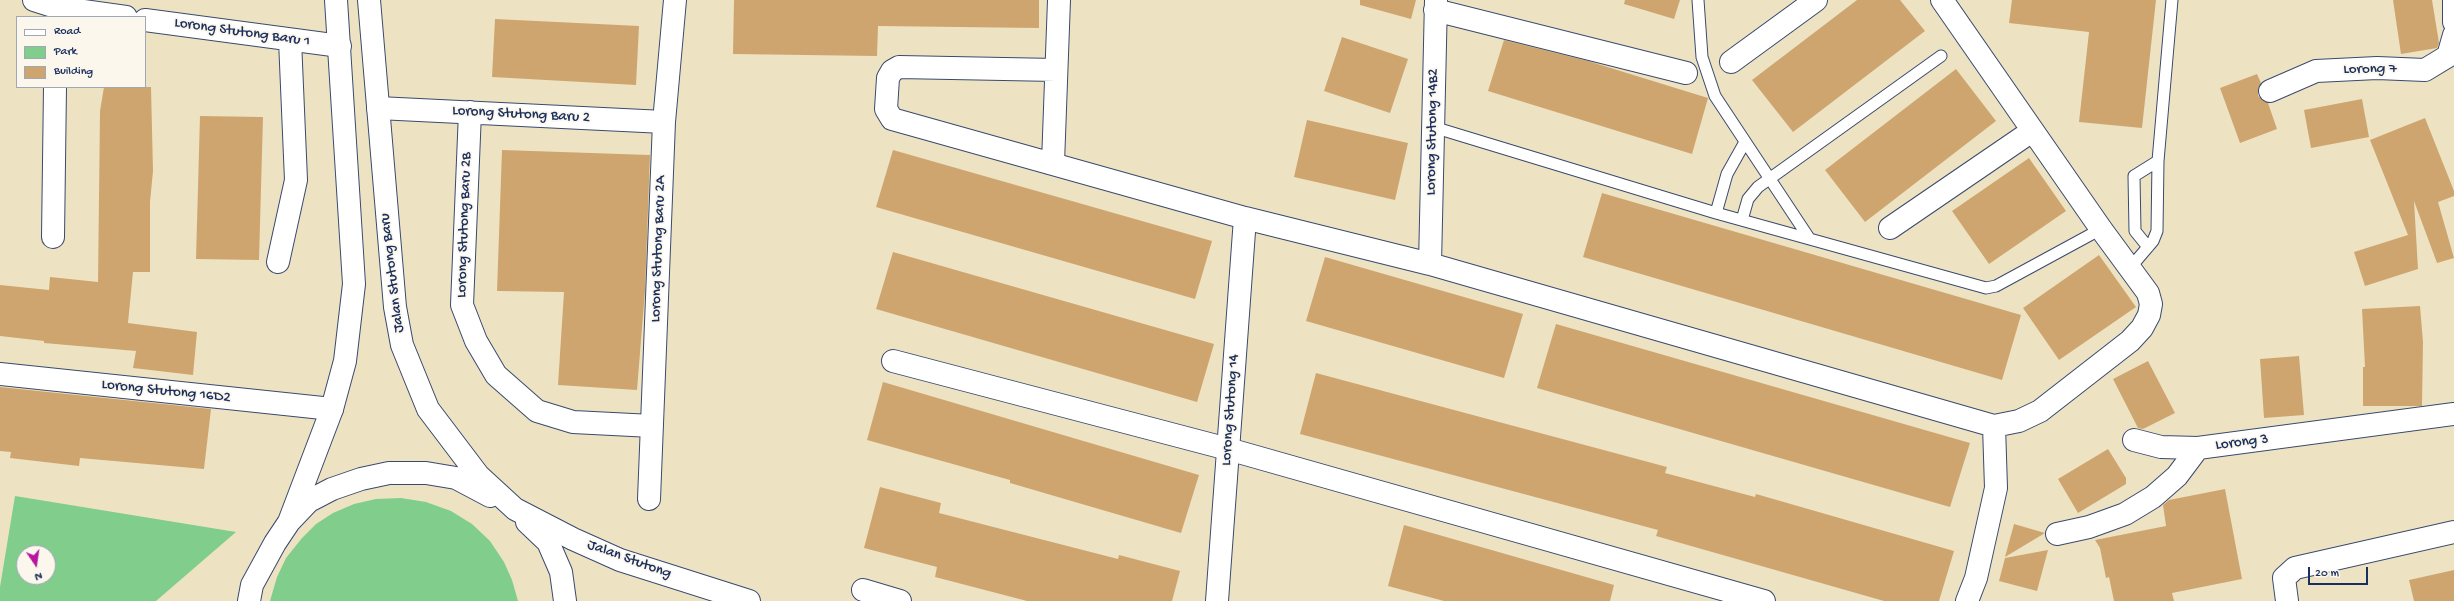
<!DOCTYPE html>
<html>
<head>
<meta charset="utf-8">
<style>
  body { margin:0 }
  #map { position:relative; width:2454px; height:601px; overflow:hidden; background:#ede3c3; font-family:"Gochi Hand",sans-serif }
  canvas { display:block }
  .legend { position:absolute; left:16px; top:16px; width:130px; height:72px; box-sizing:border-box; background:#fbf7ec; border:1px solid #a1a7b3; margin:0; padding:5px 7px; list-style:none; font-size:12px; color:#1b2f5e }
  .legend li { display:flex; align-items:center; gap:8px; height:20px }
  .legend b { width:20px; border:1px solid #a1a7b3 }
  .north { position:absolute; left:16px; top:545px; width:40px; height:40px; box-sizing:border-box; background:#fbf7ec; border:1px solid #a1a7b3; border-radius:50%; rotate:167deg; font-size:11px; font-weight:700; line-height:16px; text-align:center; color:#1b2f5e }
  .north::after { content:''; display:block; margin:auto; width:14px; height:18px; background:#b5179e; clip-path:polygon(50% 0,100% 100%,50% 72%,0 100%) }
  .scale { position:absolute; left:2308px; top:567px; width:60px; height:18px; box-sizing:border-box; border:2px solid #1b2f5e; border-top:0; padding-left:5px; font-size:12px; line-height:14px; white-space:nowrap; color:#1b2f5e; -webkit-text-stroke:3px #fbf7ec; paint-order:stroke }
</style>
</head>
<body>
<div id="map">
<canvas width="2454" height="601"></canvas>
<ul class="legend">
<li><b style="height:5px;background:#fff"></b>Road</li>
<li><b style="height:11px;background:#80cd8c"></b>Park</li>
<li><b style="height:11px;background:#cfa56f"></b>Building</li>
</ul>
<div class="north">N</div>
<div class="scale">20 m</div>
</div>
<script>
const ctx = document.querySelector('canvas').getContext('2d');
ctx.lineJoin = 'round';
function paint(path, color) {
  ctx.fillStyle = color;
  ctx.fill(path, 'evenodd');
}
function toPath(rows) {
  const path = new Path2D();
  for (const r of rows) {
    path.moveTo(r[0], r[1]);
    for (let i = 2; i < r.length; i += 2) path.lineTo(r[i], r[i + 1]);
  }
  return path;
}
function strokePath(path, color, width, dash) {
  ctx.strokeStyle = color;
  ctx.lineWidth = width;
  ctx.lineCap = dash ? 'butt' : 'round';
  ctx.setLineDash(dash || []);
  ctx.stroke(path);
}
function write(font, color, halo, rows, align = 'center') {
  ctx.font = font + ' "Gochi Hand",sans-serif';
  ctx.lineWidth = 3.5;
  ctx.setLineDash([]);
  ctx.textBaseline = 'middle';
  ctx.strokeStyle = halo;
  ctx.fillStyle = color;
  for (const [text, x, y, turn = 0] of rows) {
    ctx.save();
    ctx.translate(x, y);
    ctx.rotate((+turn || 0) * Math.PI / 180);
    ctx.textAlign = isNaN(turn) ? turn : align;
    if (halo) ctx.strokeText(text, 0, 0);
    ctx.fillText(text, 0, 0);
    ctx.restore();
  }
}
paint(toPath([
  [15,496,236,532,156,601,0,601,0,587],
  [24,553,48,553,48,577,24,577],
  [401,498,426,502,451,511,472,524,490,541,504,562,512,580,518,601,270,601,277,577,286,558,302,538,316,524,333,513,354,504,376,499]
]), '#80cd8c');
paint(toPath([
  [734,0,1039,0,1039,28,878,26,877,56,733,54],
  [1360,0,1416,0,1411,19,1360,5],
  [1625,0,1680,0,1674,19,1624,4],
  [1857,0,1900,0,1925,31,1793,132,1752,80],
  [2012,0,2156,0,2142,128,2079,122,2089,32,2009,23],
  [2393,0,2432,0,2439,43,2437,48,2401,54],
  [495,19,639,26,636,85,492,77],
  [1342,37,1408,59,1390,113,1324,91],
  [1504,40,1588,61,1708,98,1692,154,1488,91],
  [1956,69,1996,121,1865,222,1825,170],
  [2257,74,2261,83,2258,89,2258,96,2268,103,2277,129,2240,143,2220,88],
  [104,87,151,87,153,171,150,202,150,272,133,272,128,323,197,332,193,375,133,368,136,351,44,343,44,341,0,336,0,285,49,290,50,277,98,282,100,111],
  [2362,99,2369,137,2311,148,2304,110],
  [200,116,263,117,259,260,196,259],
  [2425,118,2454,191,2454,196,2438,202,2454,258,2437,263,2414,201,2418,269,2365,286,2354,252,2408,235,2370,140],
  [1307,120,1408,143,1395,200,1294,177],
  [502,150,650,155,645,291,637,390,558,385,564,292,497,291],
  [893,150,1212,241,1195,299,876,207],
  [2029,158,2066,211,1989,264,1952,211],
  [1602,193,2021,315,2002,380,1583,257],
  [893,252,1214,344,1197,402,876,309],
  [2099,255,2136,307,2059,360,2023,308],
  [1325,257,1523,314,1504,378,1306,321],
  [2420,306,2423,342,2422,406,2363,406,2363,367,2365,367,2362,309],
  [1556,324,1970,443,1950,507,1537,388],
  [2299,356,2304,415,2264,418,2260,359],
  [2148,361,2175,413,2143,429,2138,428,2113,379],
  [1316,373,1667,467,1665,473,1755,497,1756,494,1954,551,1939,601,1884,601,1656,536,1658,530,1300,434],
  [883,382,1199,475,1181,533,1010,483,1010,480,867,440],
  [0,387,211,409,204,469,80,458,79,466,10,458,11,452,0,451],
  [2108,449,2126,478,2126,484,2078,513,2058,479],
  [880,487,941,503,939,513,1118,559,1119,555,1180,571,1172,601,1027,601,935,577,937,567,864,548],
  [2225,489,2242,579,2172,593,2174,601,2114,601,2109,577,2106,578,2100,548,2095,540,2166,526,2163,505,2169,500],
  [2014,524,2045,533,2005,557],
  [1404,525,1614,585,1610,601,1444,601,1388,586],
  [2048,550,2037,591,1999,581,2005,558],
  [2454,570,2454,601,2414,601,2409,580]
]), '#cfa56f');
const lane = toPath([
  [1698,0,1702,57,1715,96,1809,238],
  [1433,127,1716,213,1986,288,1996,286,2101,229],
  [1716,213,1727,174,1745,142],
  [1742,220,1748,199,1758,187,1941,56],
  [2148,247,2135,231,2134,176,2158,161],
  [2130,268,2153,241,2157,231,2158,161,2172,0]
]);
const street = toPath([
  [34,0,56,7,126,17],
  [2454,0,2454,22],
  [1435,10,1686,73],
  [145,20,340,46],
  [1731,62,1816,0],
  [1056,70,899,67,892,71,888,78,886,109,892,119,1245,218,1430,264,1994,426,2019,421,2040,411,2130,341,2142,328,2149,315,2151,304,2148,293,2101,229,1942,0],
  [2270,91,2316,71,2377,68,2425,70,2448,56,2454,35],
  [378,108,664,122],
  [470,112,462,305,476,341,496,375,537,411,573,422,652,426],
  [1053,163,1059,0],
  [1890,228,2032,131],
  [53,237,55,87],
  [278,262,296,180,290,40],
  [1430,264,1436,0],
  [893,361,1228,449,1764,601],
  [0,374,332,409],
  [2134,440,2161,447,2198,448],
  [649,499,664,122,675,0],
  [2057,534,2089,527,2125,514,2153,497,2177,476,2198,448,2454,414],
  [863,590,900,601],
  [1217,601,1245,218],
  [1967,601,1976,578,1996,488,1994,426],
  [2287,601,2284,578,2295,568,2454,532]
]);
const primary = toPath([
  [369,0,395,307,402,345,428,409,478,475,515,509,573,539,620,560,749,601],
  [289,522,332,409,345,361,354,284,336,0],
  [527,522,548,542,561,572,565,601],
  [249,601,252,585,275,543,289,522,309,501,332,489,361,479,389,473,426,473,456,478,490,496]
]);
strokePath(lane, '#3a4a6d', 13);
strokePath(street, '#3a4a6d', 24);
strokePath(primary, '#3a4a6d', 24);
strokePath(lane, '#fff', 11);
strokePath(street, '#fff', 22);
strokePath(primary, '#fff', 22);
write('15px', '#1b2f5e', '#fbf7ec', [
  ["Lorong Stutong Baru 1",242,33,8],
  ["Lorong 7",2370,70],
  ["Lorong Stutong Baru 2",521,115,3],
  ["Lorong Stutong 14B2",1433,132,-89],
  ["Lorong Stutong Baru 2B",465,225,-88],
  ["Lorong Stutong Baru 2A",659,249,-88],
  ["Jalan Stutong Baru",393,273,-97],
  ["Lorong Stutong 16D2",166,392,6],
  ["Lorong Stutong 14",1231,410,-86],
  ["Lorong 3",2242,443,-7],
  ["Jalan Stutong",629,560,20]
]);
</script>
</body>
</html>
